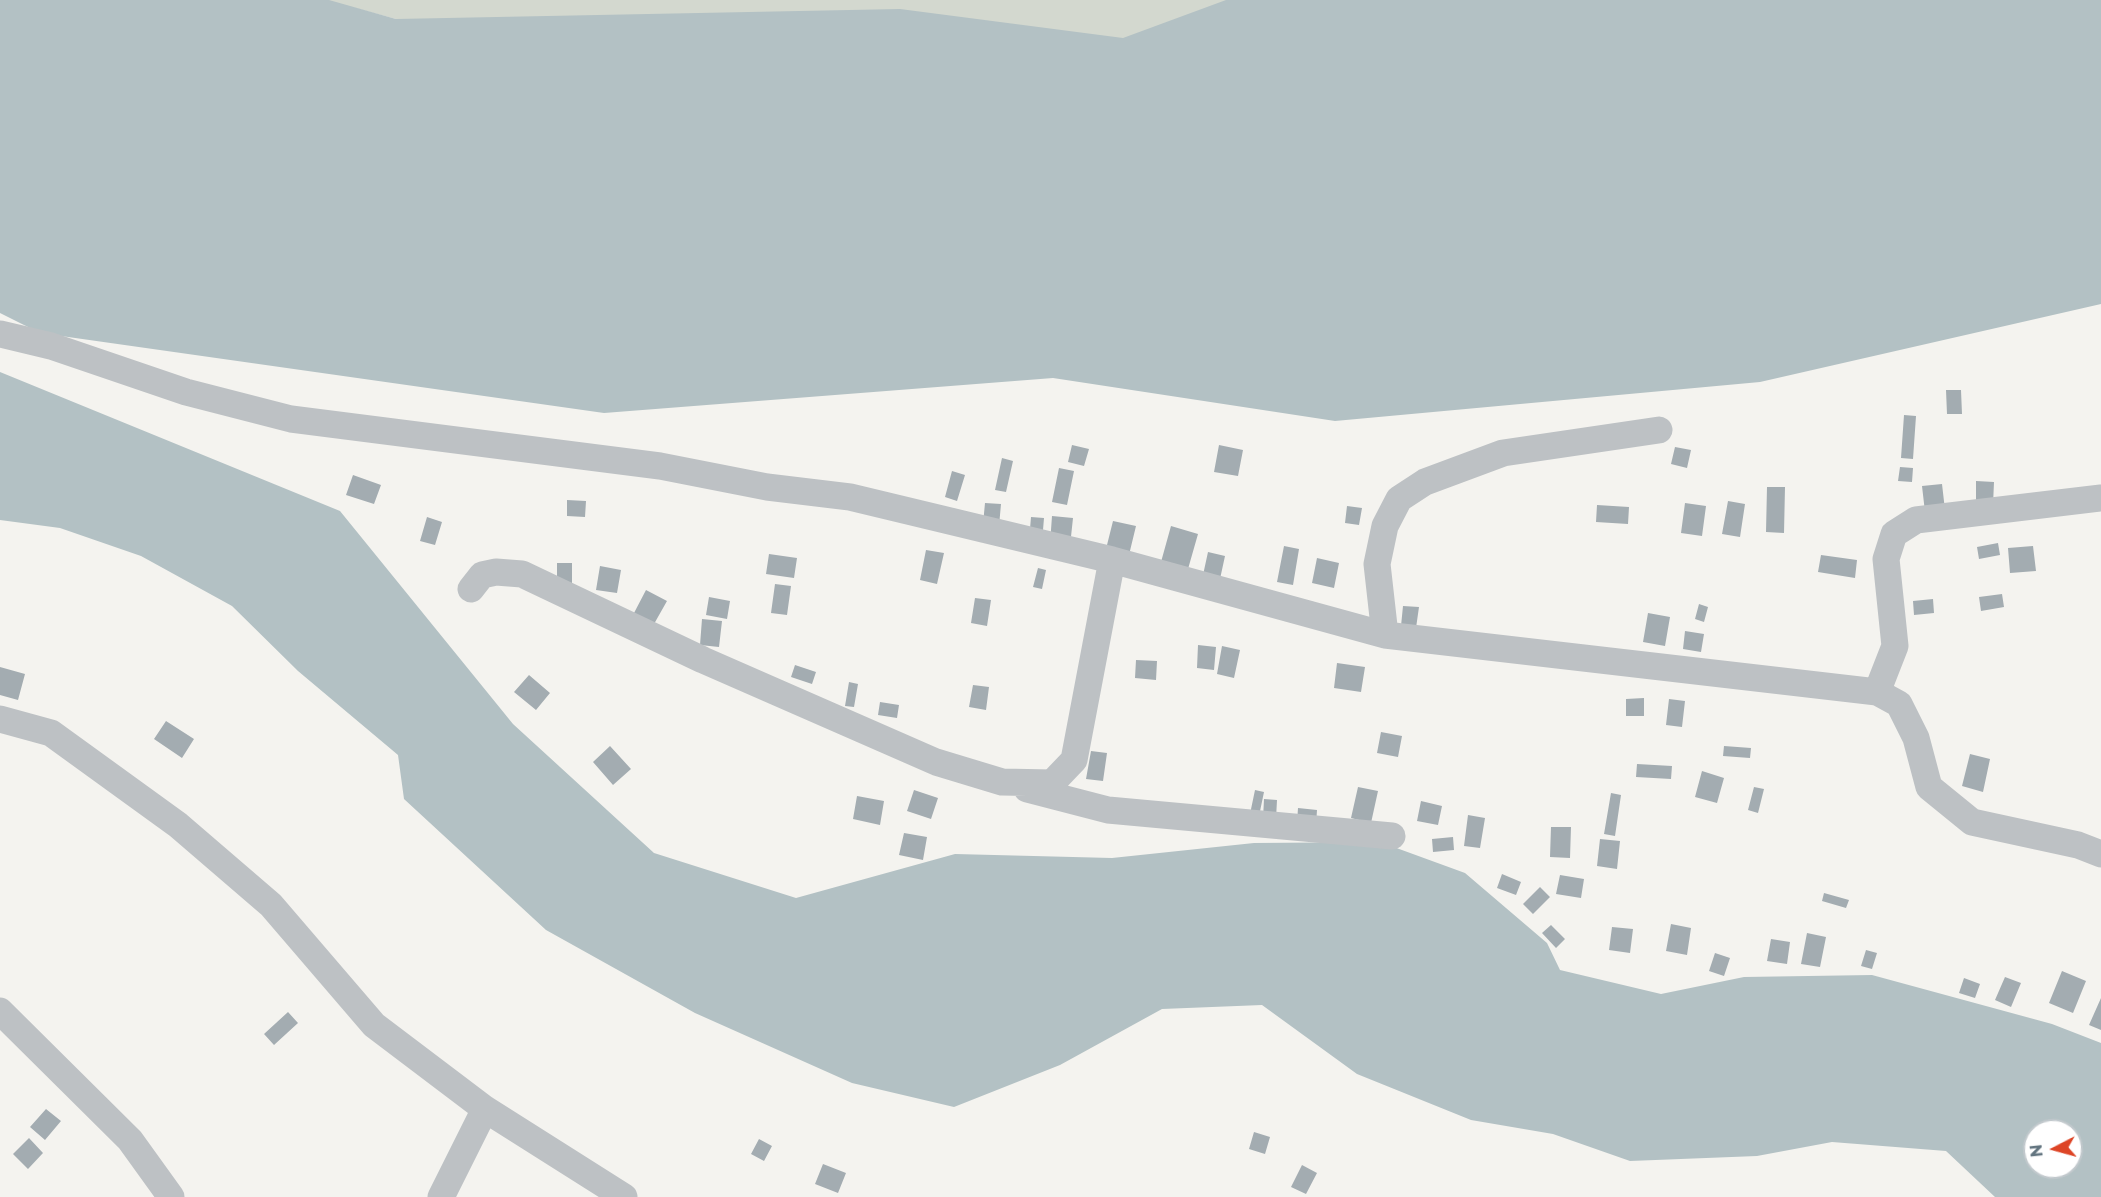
<!DOCTYPE html>
<html>
<head>
<meta charset="utf-8">
<style>
  body { margin:0 }
  #map { position:relative; width:2101px; height:1197px; overflow:hidden; background:#f4f3ef; font-family:Montserrat,sans-serif }
  canvas { display:block }
  .north { position:absolute; left:2023px; top:1119px; width:60px; height:60px; box-sizing:border-box; background:#fff; border:2px solid #c1c8cc; border-radius:50%; rotate:264deg; font-size:16px; font-weight:700; line-height:24px; text-align:center; color:#637580 }
  .north::after { content:''; display:block; margin:auto; width:21px; height:27px; background:#dd4526; clip-path:polygon(50% 0,100% 100%,50% 72%,0 100%) }
</style>
</head>
<body>
<div id="map">
<canvas width="2101" height="1197"></canvas>
<div class="north">N</div>
</div>
<script>
const ctx = document.querySelector('canvas').getContext('2d');
ctx.lineJoin = 'round';
function paint(path, color) {
  ctx.fillStyle = color;
  ctx.fill(path, 'evenodd');
}
function toPath(rows) {
  const path = new Path2D();
  for (const r of rows) {
    path.moveTo(r[0], r[1]);
    for (let i = 2; i < r.length; i += 2) path.lineTo(r[i], r[i + 1]);
  }
  return path;
}
function strokePath(path, color, width, dash) {
  ctx.strokeStyle = color;
  ctx.lineWidth = width;
  ctx.lineCap = dash ? 'butt' : 'round';
  ctx.setLineDash(dash || []);
  ctx.stroke(path);
}
paint(toPath([
  [325,0,1369,0,1206,78,396,19]
]), '#d3d8cf');
paint(toPath([
  [0,0,329,0,396,19,900,9,1123,38,1226,0,2101,0,2101,304,1760,382,1335,421,1053,378,604,413,40,333,0,313],
  [0,372,340,511,513,724,654,853,796,898,955,854,1112,858,1254,843,1380,842,1465,873,1547,943,1560,970,1661,994,1744,977,1872,975,2052,1024,2101,1043,2101,1197,1995,1197,1946,1151,1832,1142,1757,1156,1630,1161,1553,1134,1471,1120,1357,1074,1262,1005,1162,1009,1060,1065,954,1107,852,1083,695,1013,546,930,404,799,398,755,298,671,232,606,141,556,60,528,0,520],
  [2035,1131,2071,1131,2071,1167,2035,1167]
]), '#b3c1c4');
paint(toPath([
  [1946,390,1961,390,1962,414,1947,414],
  [1904,415,1916,416,1913,459,1901,458],
  [1072,445,1089,449,1084,466,1068,462],
  [1219,445,1243,450,1238,476,1214,472],
  [1675,447,1691,450,1687,468,1671,464],
  [1002,458,1013,461,1006,492,995,490],
  [1900,467,1913,468,1912,482,1898,481],
  [1059,468,1074,471,1067,505,1052,502],
  [952,471,965,475,957,501,945,497],
  [353,475,381,485,374,504,346,495],
  [1976,481,1994,482,1993,505,1976,505],
  [1942,484,1945,510,1925,512,1922,486],
  [1767,487,1785,487,1784,533,1766,532],
  [567,500,586,501,585,517,567,516],
  [1728,501,1745,504,1740,537,1722,534],
  [985,503,1001,504,999,526,983,524],
  [1685,503,1706,506,1702,536,1681,533],
  [1597,505,1629,507,1628,524,1596,522],
  [1347,506,1362,508,1359,525,1345,523],
  [1052,516,1073,518,1070,546,1050,544],
  [427,517,442,522,435,545,420,541],
  [1031,517,1044,518,1043,530,1030,529],
  [1113,521,1136,526,1128,559,1105,553],
  [1171,526,1198,534,1188,569,1161,562],
  [1998,543,2000,555,1979,559,1977,547],
  [1284,546,1299,549,1293,585,1277,582],
  [2033,546,2036,571,2010,573,2008,548],
  [926,550,944,553,937,584,920,580],
  [1208,552,1225,556,1220,579,1203,575],
  [769,554,797,558,794,578,766,574],
  [1821,555,1857,560,1855,578,1818,572],
  [1317,558,1339,563,1334,588,1312,583],
  [557,563,572,563,572,584,557,584],
  [600,566,621,570,617,593,596,590],
  [1038,568,1046,570,1042,589,1033,587],
  [775,584,791,586,787,615,771,613],
  [646,590,667,601,654,624,634,613],
  [2002,594,2004,607,1981,611,1979,597],
  [709,597,730,601,727,619,706,615],
  [975,598,991,600,987,626,971,623],
  [1933,599,1934,613,1914,615,1913,601],
  [1699,604,1708,607,1704,622,1695,619],
  [1403,606,1419,607,1416,628,1401,626],
  [1648,613,1670,617,1665,646,1643,642],
  [702,619,722,621,719,647,700,645],
  [1685,631,1704,634,1701,652,1683,649],
  [1198,645,1216,647,1214,670,1197,668],
  [1222,646,1240,650,1234,678,1217,674],
  [1136,660,1157,661,1156,680,1135,678],
  [1337,663,1365,667,1361,692,1334,688],
  [795,665,816,672,812,684,791,677],
  [0,667,25,674,18,700,0,695],
  [529,675,550,693,536,710,514,692],
  [849,682,858,684,854,707,845,706],
  [973,685,989,687,986,710,969,707],
  [1644,698,1644,716,1626,716,1626,699],
  [1669,699,1685,701,1682,727,1666,725],
  [880,702,899,705,897,718,878,715],
  [166,721,194,739,182,758,154,739],
  [1381,732,1402,736,1398,757,1377,753],
  [610,746,631,769,613,785,593,762],
  [1724,746,1751,748,1750,758,1723,756],
  [1091,751,1107,753,1103,781,1086,779],
  [1970,754,1990,759,1983,792,1962,786],
  [1637,764,1672,766,1671,779,1636,777],
  [1702,771,1724,778,1717,803,1695,797],
  [1358,787,1378,791,1371,823,1351,818],
  [1754,787,1764,789,1758,813,1748,810],
  [914,790,938,798,931,819,907,811],
  [1255,790,1264,792,1259,816,1250,814],
  [1611,793,1621,795,1615,836,1604,834],
  [857,796,884,801,880,825,853,819],
  [1264,799,1277,800,1276,819,1263,819],
  [1421,801,1442,806,1438,825,1417,821],
  [1298,808,1317,810,1316,825,1297,823],
  [1468,815,1485,818,1480,848,1464,846],
  [1551,827,1571,827,1570,858,1550,857],
  [904,833,927,837,923,860,899,855],
  [1453,837,1454,850,1433,852,1432,839],
  [1600,839,1620,841,1617,869,1597,866],
  [1502,874,1521,882,1516,895,1497,888],
  [1560,875,1584,879,1581,898,1556,894],
  [1540,887,1550,897,1533,914,1523,904],
  [1824,893,1849,900,1846,908,1822,901],
  [1671,924,1691,928,1687,955,1666,951],
  [1551,925,1565,939,1556,948,1542,933],
  [1612,927,1633,929,1630,953,1609,950],
  [1807,933,1826,937,1820,967,1801,964],
  [1771,939,1790,942,1787,964,1767,961],
  [1866,950,1877,953,1872,969,1861,966],
  [1715,953,1730,958,1724,976,1709,971],
  [2062,971,2086,981,2073,1013,2049,1003],
  [2005,977,2021,983,2011,1007,1995,1000],
  [1964,978,1980,984,1975,998,1959,993],
  [2101,998,2101,1030,2089,1025],
  [288,1012,298,1023,274,1045,264,1034],
  [46,1109,61,1121,45,1140,30,1127],
  [1254,1132,1270,1137,1265,1154,1249,1149],
  [29,1138,43,1153,28,1169,13,1154],
  [759,1139,772,1146,764,1161,751,1154],
  [823,1164,846,1173,838,1193,815,1184],
  [1302,1165,1317,1173,1306,1194,1291,1187]
]), '#a3acb1');
strokePath(toPath([
  [0,334,51,346,186,392,291,419,660,466,767,487,850,497,1112,560,1385,635,1877,692,1899,704,1916,738,1929,787,1972,822,2078,845,2101,854],
  [471,589,482,575,496,572,522,574,703,660,936,762,1002,782,1052,783,1074,760,1112,560],
  [1385,635,1377,564,1385,526,1399,499,1425,482,1503,453,1659,430],
  [1877,692,1895,646,1886,559,1894,534,1916,520,2101,498],
  [0,719,51,733,178,825,271,905,374,1025,485,1109,624,1197],
  [1027,789,1108,810,1392,836],
  [0,1011,130,1140,171,1197],
  [441,1197,485,1109]
]), '#bdc1c4', 27);
</script>
</body>
</html>
